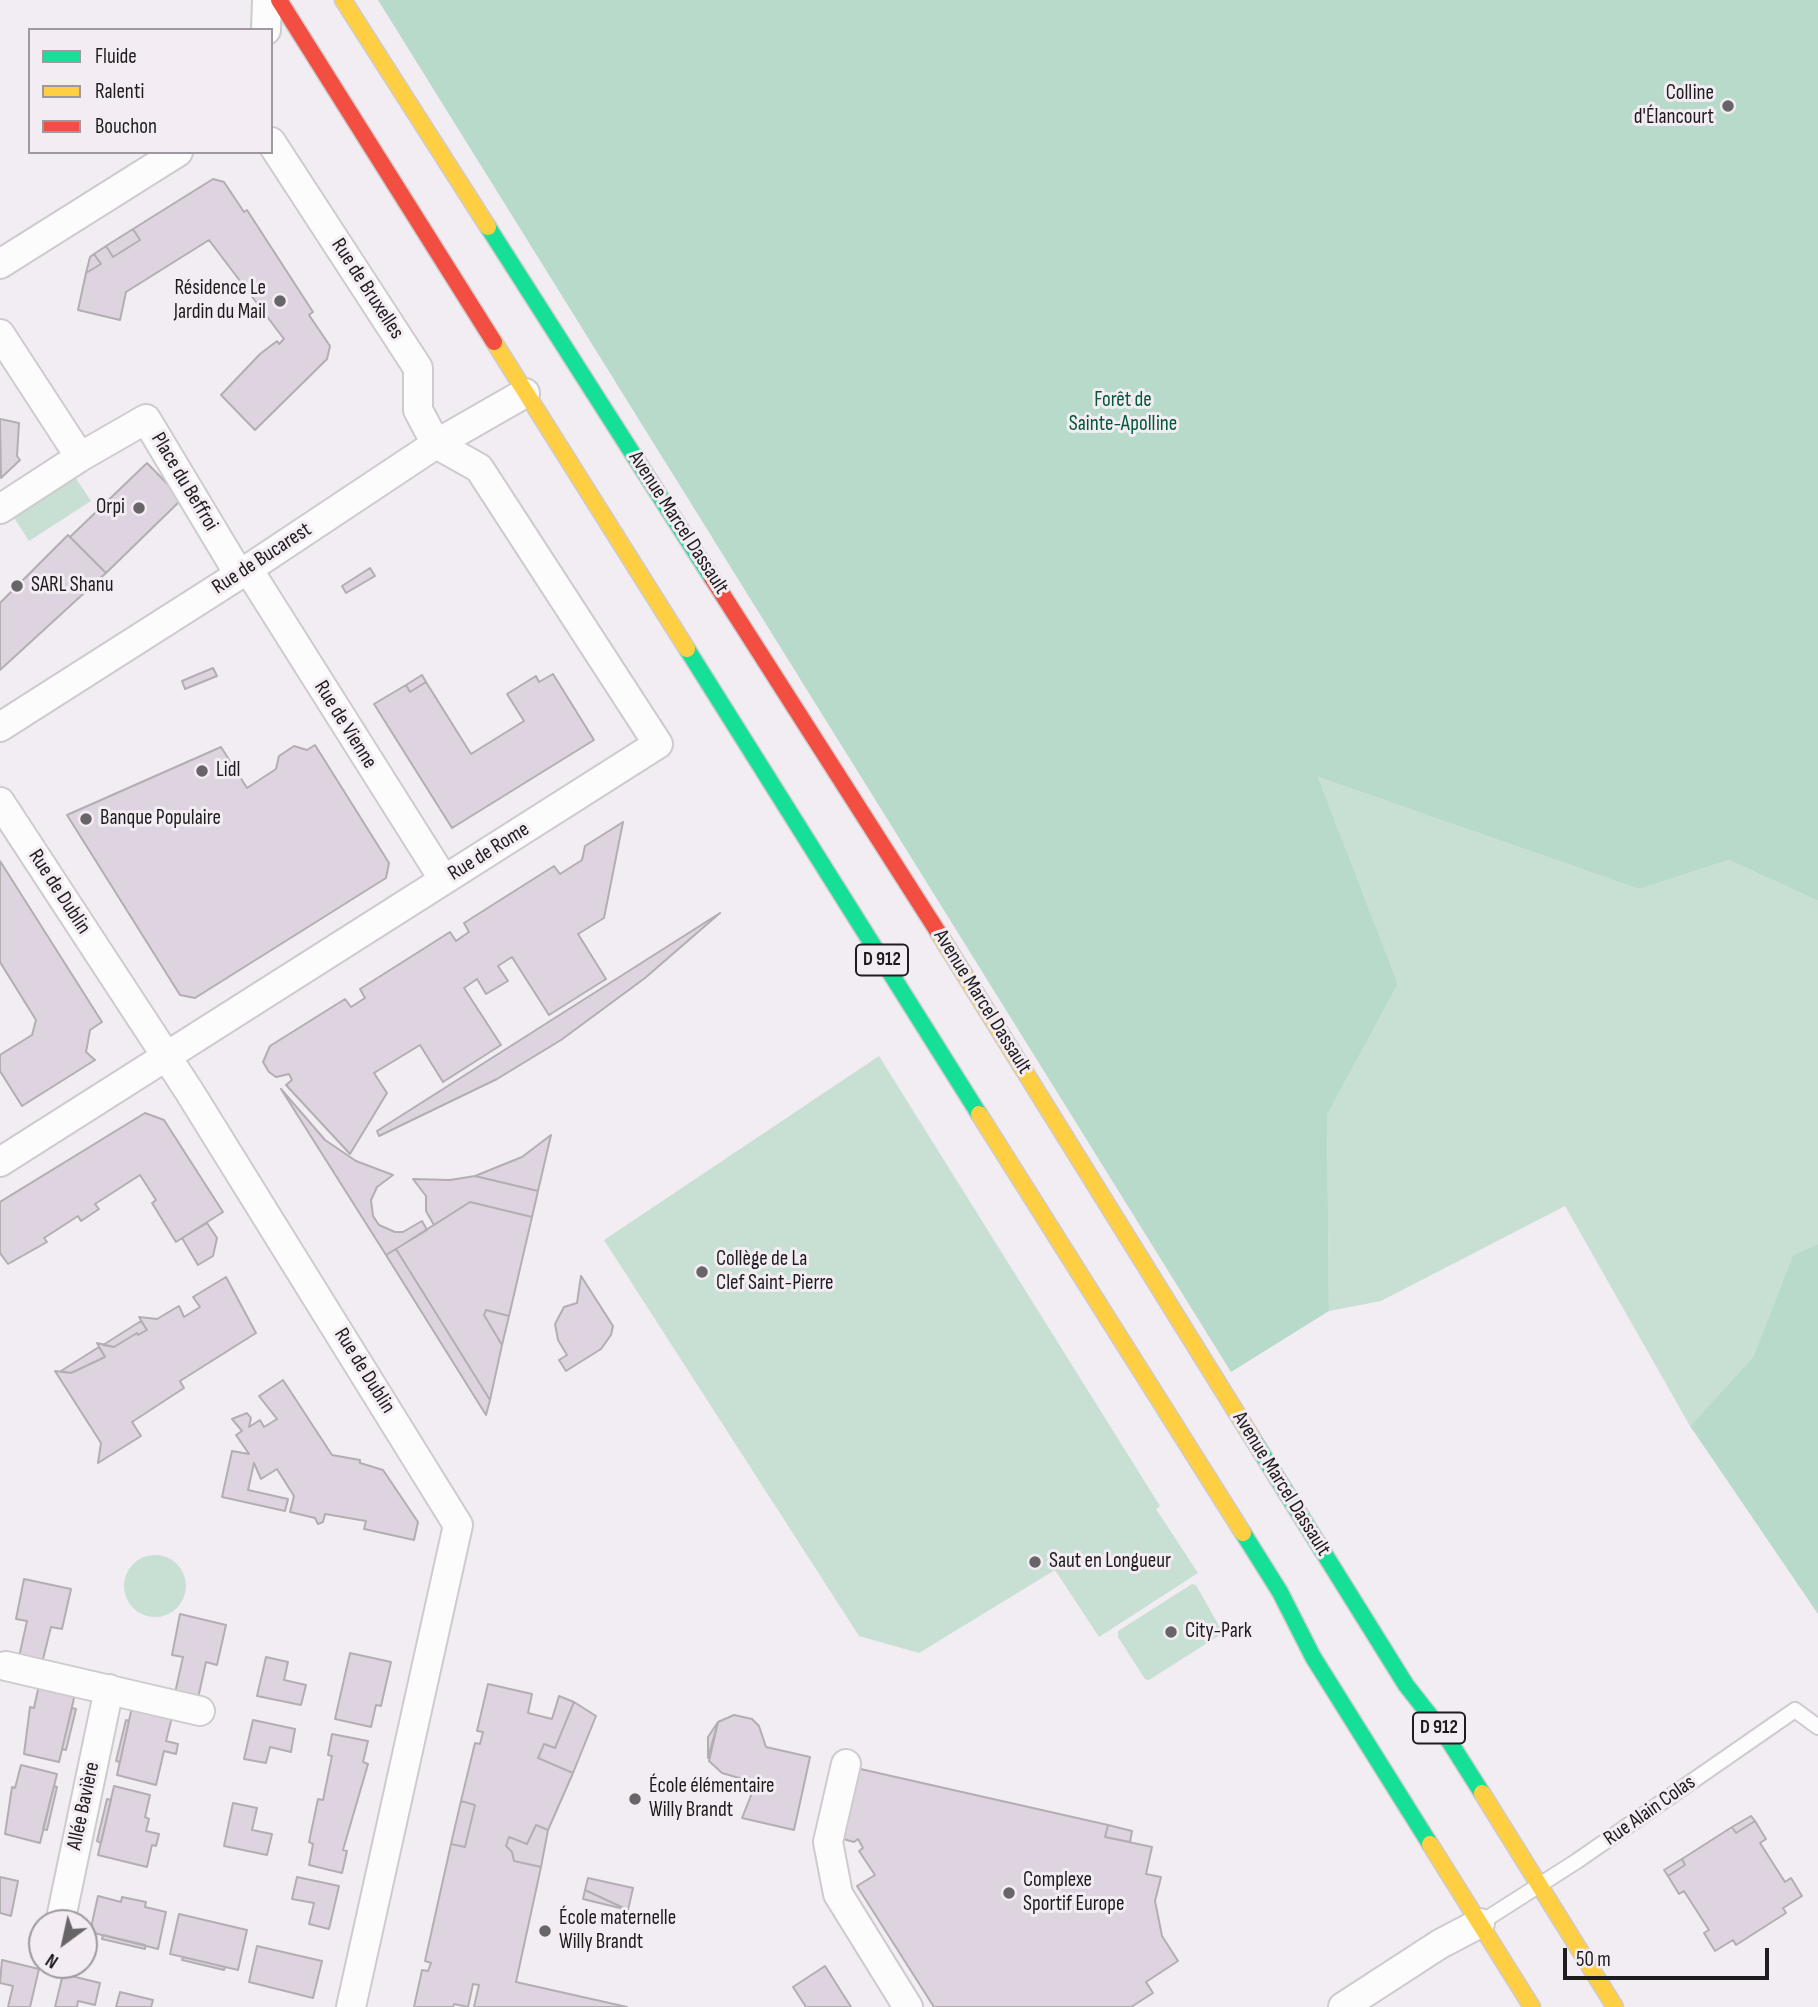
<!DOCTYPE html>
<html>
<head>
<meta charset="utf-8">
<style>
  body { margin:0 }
  #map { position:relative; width:1818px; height:2007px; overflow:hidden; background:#f2edf2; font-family:"Sofia Sans Condensed",sans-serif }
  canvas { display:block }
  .legend { position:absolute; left:28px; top:28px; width:245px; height:126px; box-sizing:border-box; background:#f3ecf3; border:2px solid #9e999e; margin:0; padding:9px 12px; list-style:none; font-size:21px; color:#1e1c1e }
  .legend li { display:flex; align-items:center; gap:14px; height:35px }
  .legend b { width:35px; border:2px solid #9e999e }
  .north { position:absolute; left:28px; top:1909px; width:70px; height:70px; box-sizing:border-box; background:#f3ecf3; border:2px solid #9e999e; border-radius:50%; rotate:213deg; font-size:19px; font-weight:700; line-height:28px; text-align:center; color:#1e1c1e }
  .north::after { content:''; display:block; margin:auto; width:24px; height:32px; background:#686568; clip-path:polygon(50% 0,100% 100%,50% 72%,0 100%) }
  .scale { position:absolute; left:1563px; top:1948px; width:206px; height:32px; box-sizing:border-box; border:4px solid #1e1c1e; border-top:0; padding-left:9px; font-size:21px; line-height:24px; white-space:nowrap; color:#1e1c1e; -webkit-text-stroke:5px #f3ecf3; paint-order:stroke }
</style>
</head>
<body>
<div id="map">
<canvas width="1818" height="2007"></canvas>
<ul class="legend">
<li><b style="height:9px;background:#16e098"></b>Fluide</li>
<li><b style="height:9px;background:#ffcf43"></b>Ralenti</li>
<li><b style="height:9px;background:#f24e42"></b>Bouchon</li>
</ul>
<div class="north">N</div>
<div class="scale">50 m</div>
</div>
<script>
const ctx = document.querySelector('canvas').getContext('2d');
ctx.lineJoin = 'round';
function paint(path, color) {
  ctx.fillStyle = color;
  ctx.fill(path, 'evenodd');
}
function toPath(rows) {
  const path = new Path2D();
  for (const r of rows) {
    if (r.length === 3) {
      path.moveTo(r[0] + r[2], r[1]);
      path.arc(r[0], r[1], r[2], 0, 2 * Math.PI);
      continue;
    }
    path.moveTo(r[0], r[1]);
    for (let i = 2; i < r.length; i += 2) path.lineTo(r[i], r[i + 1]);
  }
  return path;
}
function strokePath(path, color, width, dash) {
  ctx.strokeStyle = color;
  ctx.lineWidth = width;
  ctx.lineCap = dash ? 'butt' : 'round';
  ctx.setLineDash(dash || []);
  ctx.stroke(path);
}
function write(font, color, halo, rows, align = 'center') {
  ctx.font = font + ' "Sofia Sans Condensed",sans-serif';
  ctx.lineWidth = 6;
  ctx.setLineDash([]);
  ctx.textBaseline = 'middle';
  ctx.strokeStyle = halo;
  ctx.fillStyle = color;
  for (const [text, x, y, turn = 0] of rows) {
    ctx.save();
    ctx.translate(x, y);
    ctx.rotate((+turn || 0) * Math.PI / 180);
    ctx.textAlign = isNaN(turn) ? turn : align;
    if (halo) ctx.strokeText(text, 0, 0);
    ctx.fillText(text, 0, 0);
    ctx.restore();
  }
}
paint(toPath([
  [63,459,91,501,29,541,2,499],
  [1318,777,1639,889,1729,860,1818,901,1818,1244,1793,1255,1753,1357,1690,1426,1565,1206,1381,1301,1329,1311,1327,1115,1398,984],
  [879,1056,1160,1506,1156,1509,1198,1573,1099,1637,1055,1570,919,1653,859,1636,604,1240],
  [155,1586,31],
  [1192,1584,1196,1585,1223,1633,1149,1680,1145,1679,1118,1637,1118,1631]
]), '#c8dfd3');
paint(toPath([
  [378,0,1818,0,1818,901,1729,860,1639,889,1318,777,1398,984,1327,1115,1329,1311,1231,1372],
  [1818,1244,1818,1614,1690,1426,1753,1357,1793,1255]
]), '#b8daca');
const building = toPath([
  [213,179,224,182,244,212,247,210,313,312,309,315,330,346,327,359,255,430,221,395,260,354,277,341,279,344,284,339,209,240,126,292,120,320,78,310,86,273,101,264,94,254,106,246,113,257,140,240,133,229,213,179],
  [133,229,140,240,113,257,106,246,133,229],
  [94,254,101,264,86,273,90,257,94,254],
  [0,419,19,423,17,456,20,460,1,478,0,419],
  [147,463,182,499,106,573,70,537,147,463],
  [68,535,106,573,0,670,0,603,68,535],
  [370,568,375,576,346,593,342,586,370,568],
  [213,668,217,676,185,689,182,681,213,668],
  [553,674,594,740,452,828,374,704,406,685,410,692,426,682,471,754,524,721,507,694,536,676,539,682,553,674],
  [422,675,426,682,410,692,406,685,422,675],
  [315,745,389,863,386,878,195,998,180,995,67,815,221,747,247,788,276,769,279,756,294,746,307,750,315,745],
  [623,822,604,918,578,934,606,979,549,1015,512,957,498,966,508,981,486,994,477,979,464,988,501,1045,443,1082,420,1045,374,1073,387,1093,350,1154,286,1085,292,1080,289,1074,276,1077,269,1072,263,1062,270,1046,345,999,351,1007,365,998,360,989,450,932,456,941,469,932,464,923,554,866,560,874,582,860,585,846,623,822],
  [0,861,102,1022,90,1030,86,1052,95,1060,22,1106,0,1071,0,1055,32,1035,36,1020,0,962,0,861],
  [720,913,645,978,561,1040,497,1079,379,1136,377,1131,720,913],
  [281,1089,325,1140,356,1161,393,1175,377,1187,371,1200,373,1216,379,1225,395,1232,403,1232,422,1221,427,1230,386,1255,281,1089],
  [145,1113,164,1120,223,1212,176,1242,152,1203,156,1200,140,1175,95,1204,99,1209,81,1221,78,1216,44,1238,47,1242,8,1264,0,1253,0,1202,145,1113],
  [551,1135,538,1191,475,1176,522,1157,551,1135],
  [475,1176,538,1191,532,1217,470,1202,434,1225,426,1211,426,1196,413,1179,450,1180,475,1176],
  [470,1202,532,1217,509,1316,486,1310,484,1315,502,1345,490,1400,396,1249,470,1202],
  [207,1223,217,1238,213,1256,198,1265,182,1238,207,1223],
  [396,1249,490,1400,486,1415,386,1255,396,1249],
  [581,1276,613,1326,611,1335,601,1349,566,1371,559,1360,567,1355,558,1340,555,1324,564,1307,577,1303,581,1276],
  [226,1277,256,1333,180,1381,184,1388,132,1422,141,1436,98,1463,101,1443,55,1371,71,1373,105,1357,97,1343,114,1347,137,1333,138,1335,147,1330,139,1317,157,1319,179,1306,184,1317,200,1307,193,1297,226,1277],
  [486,1310,509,1316,502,1345,484,1315,486,1310],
  [141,1321,147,1330,138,1335,137,1333,114,1347,103,1345,141,1321],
  [99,1347,105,1357,71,1373,61,1371,99,1347],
  [283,1380,332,1455,360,1460,360,1463,383,1470,418,1522,414,1540,364,1529,366,1521,325,1514,323,1522,318,1524,315,1518,290,1512,294,1496,277,1469,261,1479,254,1463,248,1490,288,1499,285,1511,222,1497,232,1451,249,1454,236,1435,242,1431,232,1419,247,1413,251,1418,249,1427,260,1420,264,1427,277,1419,259,1396,283,1380],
  [24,1579,71,1589,62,1629,51,1627,42,1663,19,1657,27,1621,16,1619,24,1579],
  [180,1614,226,1625,217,1665,206,1662,198,1698,175,1693,183,1657,172,1655,180,1614],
  [350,1653,391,1662,381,1706,376,1705,371,1727,335,1719,350,1653],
  [266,1657,288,1662,284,1680,306,1685,301,1705,257,1696,266,1657],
  [488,1684,532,1694,528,1713,552,1719,559,1696,574,1702,555,1748,544,1744,538,1758,573,1773,548,1830,536,1825,527,1844,509,1837,506,1846,512,1852,514,1861,541,1867,516,1982,627,2007,474,2007,479,1985,473,1984,468,2007,454,2004,453,2007,414,2007,422,1970,428,1971,431,1963,425,1961,451,1844,465,1847,475,1805,461,1801,475,1743,480,1744,483,1732,477,1731,488,1684],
  [39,1685,75,1694,59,1762,24,1754,30,1707,34,1708,39,1685],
  [574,1702,596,1716,573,1773,538,1758,544,1744,555,1748,574,1702],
  [132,1707,172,1717,166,1741,178,1744,176,1754,164,1751,156,1785,117,1775,132,1707],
  [72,1708,76,1709,66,1750,62,1749,72,1708],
  [734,1715,752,1719,759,1726,766,1747,810,1757,794,1830,742,1818,756,1783,722,1773,709,1761,718,1722,734,1715],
  [126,1720,129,1721,120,1762,116,1761,126,1720],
  [253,1720,295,1729,291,1752,270,1747,266,1763,244,1759,253,1720],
  [718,1722,708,1758,708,1737,718,1722],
  [332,1734,368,1741,363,1762,368,1764,343,1850,347,1851,342,1873,309,1865,313,1844,309,1842,318,1799,323,1800,332,1756,328,1755,332,1734],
  [21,1765,57,1774,40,1843,5,1834,12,1787,15,1788,21,1765],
  [856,1768,1108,1825,1105,1837,1152,1847,1146,1874,1161,1877,1155,1901,1162,1936,1178,1961,1146,1982,1153,1993,1131,2007,934,2007,857,1886,875,1875,859,1851,863,1848,858,1839,854,1842,840,1838,856,1768],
  [54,1786,57,1787,47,1830,43,1829,54,1786],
  [114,1786,150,1795,145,1817,149,1819,146,1831,159,1834,156,1846,152,1845,147,1867,98,1855,114,1786],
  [107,1799,111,1800,101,1843,97,1841,107,1799],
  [461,1801,475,1805,465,1847,451,1844,461,1801],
  [233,1803,257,1808,252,1830,272,1834,267,1855,224,1846,233,1803],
  [1751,1816,1755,1821,1736,1833,1732,1827,1751,1816],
  [1755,1821,1766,1839,1760,1843,1785,1882,1791,1878,1802,1896,1783,1908,1786,1913,1736,1945,1733,1940,1715,1951,1704,1933,1709,1930,1684,1891,1679,1894,1668,1876,1685,1865,1682,1859,1732,1827,1736,1833,1755,1821],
  [536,1825,548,1830,541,1867,514,1861,512,1852,506,1846,509,1837,527,1844,536,1825],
  [1108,1825,1132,1831,1130,1842,1105,1837,1108,1825],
  [1682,1859,1685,1865,1668,1876,1664,1870,1682,1859],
  [0,1877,18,1881,11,1916,0,1913,0,1877],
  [297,1877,339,1886,329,1929,309,1924,314,1903,292,1899,297,1877],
  [588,1878,633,1888,628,1910,585,1890,588,1878],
  [585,1890,628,1910,583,1899,585,1890],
  [98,1896,121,1902,122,1897,146,1902,145,1907,166,1912,158,1949,90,1932,98,1896],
  [179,1914,247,1930,238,1970,170,1954,179,1914],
  [103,1935,145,1945,145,1949,102,1939,103,1935],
  [257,1946,322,1961,313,1998,249,1982,257,1946],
  [183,1957,225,1967,224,1970,182,1960,183,1957],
  [2,1960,39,1969,30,2007,8,2007,13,1986,0,1983,2,1960],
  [825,1966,851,2007,806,2007,793,1987,825,1966],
  [63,1974,100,1983,95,2005,78,2001,77,2007,55,2007,63,1974],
  [120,1992,153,2000,151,2007,116,2007,120,1992]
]);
paint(building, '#ded4e0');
strokePath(building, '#b2aeb2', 2);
const lane = toPath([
  [1480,1923,1577,1861,1795,1710,1818,1727]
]);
const street = toPath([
  [266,30,267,0],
  [0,264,178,152],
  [0,334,80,457],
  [0,509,80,457,146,419,239,574],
  [248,569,444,880],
  [0,727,248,569,436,444,525,393],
  [0,802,189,1091,458,1525,351,2007],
  [0,1162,658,744,479,468,436,444,418,410,418,368,271,142],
  [6,1666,200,1711],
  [846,1764,828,1842,838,1894,908,2007],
  [60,1923,109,1689],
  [1343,2007,1440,1944,1480,1923]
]);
const fast = toPath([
  [488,227,712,578],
  [687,649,979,1114],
  [1251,1436,1406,1685,1446,1736,1482,1793],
  [1243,1533,1280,1592,1313,1657,1430,1844]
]);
const slow = toPath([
  [343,0,488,227],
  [494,342,687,649],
  [938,932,1251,1436],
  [979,1114,1243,1533],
  [1482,1793,1615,2007],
  [1430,1844,1532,2007]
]);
const jam = toPath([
  [279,0,494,342],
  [712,578,938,932]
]);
strokePath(lane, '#cecbce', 18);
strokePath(street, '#cecbce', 32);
strokePath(fast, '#cecbce', 19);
strokePath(slow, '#cecbce', 19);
strokePath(jam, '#cecbce', 19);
strokePath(lane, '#fdfcfd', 14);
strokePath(street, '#fdfcfd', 28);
strokePath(fast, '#16e098', 16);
strokePath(slow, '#ffcf43', 16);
strokePath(jam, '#f24e42', 16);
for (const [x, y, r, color] of [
  [1728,106,7,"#686568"],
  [280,301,7,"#686568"],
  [139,508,7,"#686568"],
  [17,586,7,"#686568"],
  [202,771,7,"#686568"],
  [86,819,7,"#686568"],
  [702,1272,7,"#686568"],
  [1035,1562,7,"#686568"],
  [1171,1632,7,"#686568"],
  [635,1799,7,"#686568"],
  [1009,1893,7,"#686568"],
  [545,1931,7,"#686568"]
]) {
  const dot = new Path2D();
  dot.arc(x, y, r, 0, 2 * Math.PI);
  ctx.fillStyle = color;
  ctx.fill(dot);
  strokePath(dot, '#f3ecf3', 2.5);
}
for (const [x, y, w] of [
  [882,960,52],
  [1439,1728,52]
]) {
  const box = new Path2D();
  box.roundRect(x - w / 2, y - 15.5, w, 31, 5);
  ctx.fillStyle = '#f3ecf3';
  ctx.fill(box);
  strokePath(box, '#1e1c1e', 2);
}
write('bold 19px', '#1e1c1e', null, [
  ["D 912",882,960],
  ["D 912",1439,1728]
]);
write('21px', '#1e1c1e', '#f3ecf3', [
  ["Colline",1714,94,"right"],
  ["d'Élancourt",1714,118,"right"],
  ["Résidence Le",266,289,"right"],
  ["Jardin du Mail",266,313,"right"],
  ["Orpi",125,508,"right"],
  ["SARL Shanu",31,586],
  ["Lidl",216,771],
  ["Banque Populaire",100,819],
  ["Collège de La",716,1260],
  ["Clef Saint-Pierre",716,1284],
  ["Saut en Longueur",1049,1562],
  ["City-Park",1185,1632],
  ["École élémentaire",649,1787],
  ["Willy Brandt",649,1811],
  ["Complexe",1023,1881],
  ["Sportif Europe",1023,1905],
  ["École maternelle",559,1919],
  ["Willy Brandt",559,1943]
], 'left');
write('21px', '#1e1c1e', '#f3ecf3', [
  ["Rue de Bruxelles",367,289,57],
  ["Place du Beffroi",184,482,59],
  ["Avenue Marcel Dassault",678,523,57],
  ["Rue de Bucarest",262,559,-33],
  ["Rue de Vienne",345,725,58],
  ["Rue de Rome",489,852,-32],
  ["Rue de Dublin",59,892,57],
  ["Avenue Marcel Dassault",982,1002,58],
  ["Rue de Dublin",364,1371,58],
  ["Avenue Marcel Dassault",1281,1484,58],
  ["Allée Bavière",84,1806,-78],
  ["Rue Alain Colas",1650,1811,-35]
]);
write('21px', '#01583a', '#f3ecf3', [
  ["Forêt de",1123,401],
  ["Sainte-Apolline",1123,425]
]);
</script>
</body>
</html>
